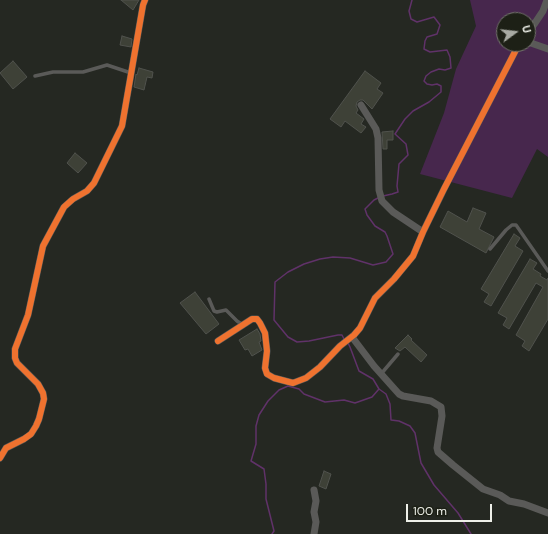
<!DOCTYPE html>
<html>
<head>
<meta charset="utf-8">
<style>
  body { margin:0 }
  #map { position:relative; width:548px; height:534px; overflow:hidden; background:#252822; font-family:"DM Sans",sans-serif }
  canvas { display:block }
  .north { position:absolute; left:496px; top:12px; width:40px; height:40px; box-sizing:border-box; background:#1d2016; border:1px solid #71736a; border-radius:50%; rotate:75deg; font-size:11px; font-weight:700; line-height:16px; text-align:center; color:#eef0e9 }
  .north::after { content:''; display:block; margin:auto; width:14px; height:18px; background:#a8aaa3; clip-path:polygon(50% 0,100% 100%,50% 72%,0 100%) }
  .scale { position:absolute; left:406px; top:504px; width:86px; height:18px; box-sizing:border-box; border:2px solid #eef0e9; border-top:0; padding-left:5px; font-size:12px; line-height:14px; white-space:nowrap; color:#eef0e9; -webkit-text-stroke:3px #1d2016; paint-order:stroke }
</style>
</head>
<body>
<div id="map">
<canvas width="548" height="534"></canvas>
<div class="north">U</div>
<div class="scale">100 m</div>
</div>
<script>
const ctx = document.querySelector('canvas').getContext('2d');
ctx.lineJoin = 'round';
function paint(path, color) {
  ctx.fillStyle = color;
  ctx.fill(path, 'evenodd');
}
function toPath(rows) {
  const path = new Path2D();
  for (const r of rows) {
    path.moveTo(r[0], r[1]);
    for (let i = 2; i < r.length; i += 2) path.lineTo(r[i], r[i + 1]);
  }
  return path;
}
function strokePath(path, color, width, dash) {
  ctx.strokeStyle = color;
  ctx.lineWidth = width;
  ctx.lineCap = dash ? 'butt' : 'round';
  ctx.setLineDash(dash || []);
  ctx.stroke(path);
}
paint(toPath([
  [470,0,548,0,548,157,537,149,512,198,420,174,444,113,456,69,476,26],
  [504,20,528,20,528,44,504,44]
]), '#47274d');
strokePath(toPath([
  [383,196,392,194,398,192,397,186,399,164,408,155,406,144,395,134,405,119,413,111,429,102,441,92,441,86,437,84,432,85,427,84,424,81,426,76,431,72,439,69,445,70,451,68,450,57,447,50,430,52,424,49,425,41,427,37,437,34,440,25,434,17,417,22,411,19,409,11,412,0],
  [344,339,342,335,338,335,309,341,297,342,288,337,274,320,275,282,288,272,304,264,320,259,333,257,350,258,373,265,386,262,393,254,387,236,385,232,375,226,367,215,365,209,374,200,380,197],
  [348,343,350,347,359,371,373,379,379,389],
  [272,534,274,531,266,499,266,484,264,469,251,461,256,444,256,426,259,415,268,401,279,390,288,386,299,389,304,394,325,402,344,400,355,403,372,397,379,389,386,394,390,404,391,420,399,421,410,426,415,433,421,463,434,485,458,513,471,534]
]), '#603269', 1.5);
const building = toPath([
  [121,0,139,0,133,10,121,0],
  [122,36,132,39,131,47,120,45,122,36],
  [13,61,27,77,13,89,0,73,13,61],
  [139,68,153,72,152,78,147,77,144,90,134,87,136,74,137,75,139,68],
  [365,71,381,83,377,89,383,93,372,109,363,100,360,100,357,102,356,106,358,110,356,113,364,119,361,124,366,127,361,133,345,121,341,127,330,119,365,71],
  [393,131,393,140,387,140,387,149,383,149,382,132,393,131],
  [75,153,87,163,78,173,67,163,75,153],
  [473,208,486,213,479,229,494,237,486,253,440,227,448,211,467,222,473,208],
  [514,234,520,238,515,246,523,251,491,306,484,302,489,294,481,289,514,234],
  [530,259,537,263,533,269,541,274,540,276,547,280,548,278,548,319,529,351,522,346,525,341,516,335,543,287,536,283,509,329,503,325,507,318,498,313,530,259],
  [195,292,219,324,206,334,180,303,195,292],
  [257,329,260,334,261,341,259,342,262,350,252,356,248,349,245,350,239,340,257,329],
  [408,335,412,339,411,340,427,355,421,362,405,347,400,351,395,348,408,335],
  [324,471,331,474,326,489,319,486,324,471]
]);
paint(building, '#3e4137');
strokePath(building, '#50524d', 1);
strokePath(toPath([
  [35,76,53,72,83,72,107,65,131,73],
  [490,249,506,230,512,225,516,225,548,271],
  [209,299,214,311,217,312,226,310,237,321,243,325],
  [381,374,398,354]
]), '#5a5a58', 3.5);
strokePath(toPath([
  [528,32,535,23,543,11,547,0],
  [528,42,548,49],
  [361,105,376,129,378,138,379,190,382,201,393,212,423,232],
  [352,337,374,366,399,394,403,396,431,401,441,407,442,416,437,448,438,452,453,465,483,489,500,495,509,501,524,504,548,513],
  [218,341,252,319,257,319,260,323,265,333,267,351,265,368,267,374,274,378,293,383,306,378,320,367,340,346,354,335,360,328,375,298,394,279,413,256,423,232,444,189,519,44],
  [0,458,6,448,24,439,31,434,36,426,39,419,44,399,43,393,38,384,17,363,15,358,15,349,28,315,43,246,64,207,73,199,87,191,94,183,122,126,143,5,145,0],
  [314,490,316,501,314,512,316,522,314,534]
]), '#5a5a58', 7);
strokePath(toPath([
  [218,341,252,319,257,319,260,323,265,333,267,351,265,368,267,374,274,378,293,383,306,378,320,367,340,346,354,335,360,328,375,298,394,279,413,256,423,232,444,189,519,44],
  [0,458,6,448,24,439,31,434,36,426,39,419,44,399,43,393,38,384,17,363,15,358,15,349,28,315,43,246,64,207,73,199,87,191,94,183,122,126,143,5,145,0]
]), '#ef722f', 6);
</script>
</body>
</html>
